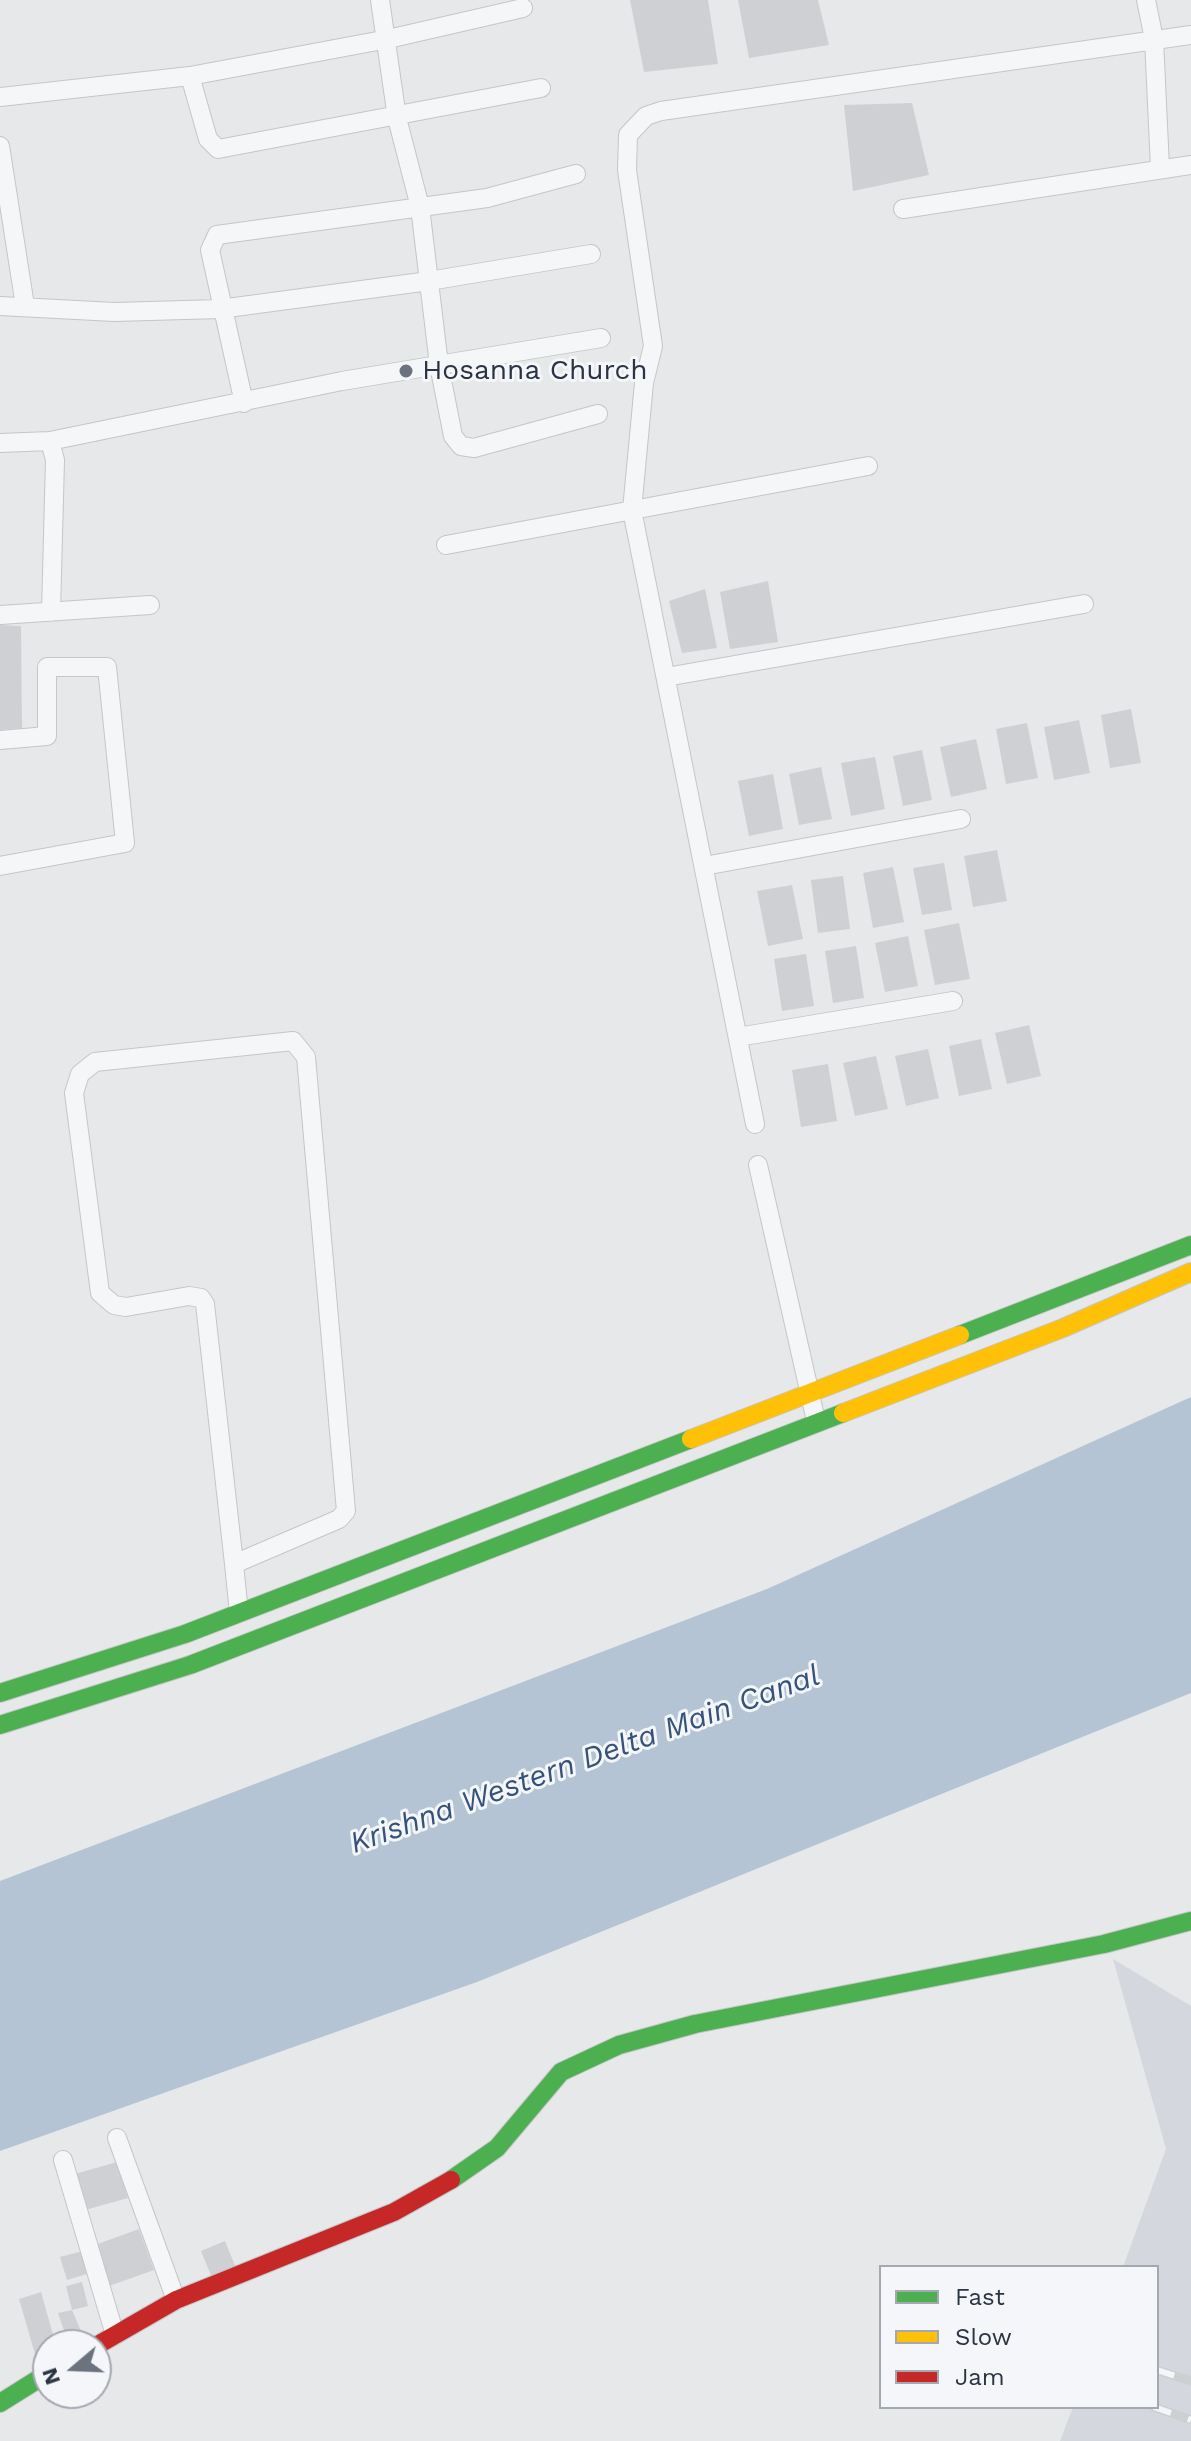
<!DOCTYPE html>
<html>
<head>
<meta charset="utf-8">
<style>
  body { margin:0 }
  #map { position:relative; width:1191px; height:2441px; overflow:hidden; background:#e6e8ea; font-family:"Work Sans",sans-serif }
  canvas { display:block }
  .legend { position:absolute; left:879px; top:2265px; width:280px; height:144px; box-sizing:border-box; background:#f4f6f9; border:2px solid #a4a8b1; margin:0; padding:10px 14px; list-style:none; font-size:24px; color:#2b3445 }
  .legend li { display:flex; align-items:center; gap:16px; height:40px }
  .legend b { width:40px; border:2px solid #a4a8b1 }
  .north { position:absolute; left:32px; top:2329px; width:80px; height:80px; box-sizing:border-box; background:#f4f6f9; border:2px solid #a4a8b1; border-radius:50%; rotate:251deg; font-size:22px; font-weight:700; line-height:32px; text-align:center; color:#2b3445 }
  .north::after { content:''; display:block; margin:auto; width:28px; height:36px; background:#6c737f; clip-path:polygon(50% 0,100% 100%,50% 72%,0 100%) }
</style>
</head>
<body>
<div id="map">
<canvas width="1191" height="2441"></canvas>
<ul class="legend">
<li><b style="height:10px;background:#4caf50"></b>Fast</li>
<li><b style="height:10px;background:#ffc107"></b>Slow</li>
<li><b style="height:10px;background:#c62828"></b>Jam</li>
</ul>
<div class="north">N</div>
</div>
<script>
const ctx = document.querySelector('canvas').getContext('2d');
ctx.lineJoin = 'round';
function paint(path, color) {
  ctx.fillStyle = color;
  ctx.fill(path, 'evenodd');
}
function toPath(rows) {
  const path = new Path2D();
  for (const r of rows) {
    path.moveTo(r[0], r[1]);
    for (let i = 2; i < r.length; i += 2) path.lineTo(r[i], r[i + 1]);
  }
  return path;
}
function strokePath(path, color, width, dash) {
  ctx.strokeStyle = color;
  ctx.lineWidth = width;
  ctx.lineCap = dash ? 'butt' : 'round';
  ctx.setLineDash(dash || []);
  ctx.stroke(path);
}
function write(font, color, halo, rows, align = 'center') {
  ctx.font = font + ' "Work Sans",sans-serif';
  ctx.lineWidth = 6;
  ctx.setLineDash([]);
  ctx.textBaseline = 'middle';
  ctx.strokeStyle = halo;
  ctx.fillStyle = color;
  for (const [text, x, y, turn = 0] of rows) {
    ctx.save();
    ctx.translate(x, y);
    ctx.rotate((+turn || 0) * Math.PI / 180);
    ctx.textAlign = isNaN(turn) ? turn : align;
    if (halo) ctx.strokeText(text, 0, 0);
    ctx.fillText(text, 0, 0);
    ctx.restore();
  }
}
paint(toPath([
  [1113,1959,1191,2006,1191,2441,1060,2441,1073,2407,1157,2407,1157,2267,1123,2267,1166,2149]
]), '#d4d7dd');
paint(toPath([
  [1191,1397,1191,1693,477,1982,0,2151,0,1881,767,1589]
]), '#b4c4d5');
paint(toPath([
  [630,0,708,0,718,64,644,72],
  [738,0,818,0,829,45,749,58],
  [912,103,929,175,853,191,844,105],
  [768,581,778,642,730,649,720,592],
  [705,589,717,648,682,653,669,601],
  [0,625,21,626,22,728,0,730],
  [1131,709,1141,763,1110,768,1101,715],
  [1079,720,1090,773,1054,780,1044,727],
  [1027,723,1038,778,1006,784,996,729],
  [976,739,987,789,951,797,940,747],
  [922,750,932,800,903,806,893,756],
  [875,757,885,809,851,816,841,763],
  [821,767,832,819,799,825,789,774],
  [773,774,783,829,749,836,738,781],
  [997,850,1007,901,973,907,964,856],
  [944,863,952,910,922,915,913,868],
  [893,867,904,922,873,928,863,873],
  [843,876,850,929,818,933,811,880],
  [792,885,803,939,768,946,757,891],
  [959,923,970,979,935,985,924,930],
  [908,936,918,986,885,992,875,943],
  [856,946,864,998,833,1003,825,951],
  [806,954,814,1006,782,1011,774,959],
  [1029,1025,1041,1076,1007,1084,995,1033],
  [981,1039,992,1089,959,1096,949,1046],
  [928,1049,939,1098,906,1106,895,1056],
  [876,1056,888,1109,855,1116,843,1063],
  [828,1064,837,1121,801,1127,792,1070],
  [117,2162,128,2198,85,2210,75,2174],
  [139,2229,154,2270,109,2286,95,2245],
  [225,2241,236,2268,212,2278,201,2251],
  [83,2251,90,2273,67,2280,60,2257],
  [82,2282,88,2306,72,2310,66,2286],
  [41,2292,56,2345,48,2345,48,2363,39,2368,19,2299],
  [72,2310,87,2345,69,2345,58,2313]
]), '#ced0d3');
const street = toPath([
  [380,0,397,118,420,207,439,365,453,436,461,446,474,448,598,414],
  [1146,0,1154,39,1160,168],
  [190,76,208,139,218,149,541,88],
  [0,97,190,76,388,39,523,8],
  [0,146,25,306],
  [903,209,1191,165],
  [0,306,114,312,220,309,429,281,591,254],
  [244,403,210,250,217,235,487,198,576,174],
  [50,441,55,460,51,612],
  [0,443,50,441,342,381,601,338],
  [446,545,868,466],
  [0,615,150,605],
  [666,677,1084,604],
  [0,740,47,736,47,667,107,667,125,843,0,866],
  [704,866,961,819],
  [738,1037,953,1001],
  [755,1124,632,510,644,383,653,346,627,170,628,135,646,116,661,111,1191,35],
  [758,1165,816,1421],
  [234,1564,205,1304,201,1298,189,1296,126,1307,114,1305,100,1293,74,1093,80,1074,95,1062,293,1041,306,1057,346,1511,339,1519,234,1564,239,1613],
  [117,2138,176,2300],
  [63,2160,115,2335]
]);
const fast = toPath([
  [960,1335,1191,1245],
  [0,1693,185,1634,691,1439],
  [0,1725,190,1665,843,1413],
  [451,2180,497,2148,561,2072,619,2045,695,2024,1104,1944,1191,1921],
  [0,2403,48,2373]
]);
const slow = toPath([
  [843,1413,1063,1328,1191,1272],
  [691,1439,960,1335]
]);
const jam = toPath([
  [96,2346,176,2300,394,2212,451,2180]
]);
strokePath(street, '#c4c6c8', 20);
strokePath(fast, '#c4c6c8', 20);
strokePath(slow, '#c4c6c8', 20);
strokePath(jam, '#c4c6c8', 20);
strokePath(street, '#f5f6f7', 18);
strokePath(fast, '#4caf50', 18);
strokePath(slow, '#ffc107', 18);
strokePath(jam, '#c62828', 18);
const rail = toPath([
  [1157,2370,1191,2381],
  [1154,2407,1191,2420]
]);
strokePath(rail, '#cecfd2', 9);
strokePath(rail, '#f4f6f9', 6, [18]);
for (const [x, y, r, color] of [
  [406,371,8,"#6c737f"]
]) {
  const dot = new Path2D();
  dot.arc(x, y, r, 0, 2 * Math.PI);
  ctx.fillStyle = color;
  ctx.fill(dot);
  strokePath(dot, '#f4f6f9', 3);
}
write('28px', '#2b3445', '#f4f6f9', [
  ["Hosanna Church",422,371]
], 'left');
write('italic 30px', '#34527a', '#f4f6f9', [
  ["Krishna Western Delta Main Canal",585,1760,-20]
]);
</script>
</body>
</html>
